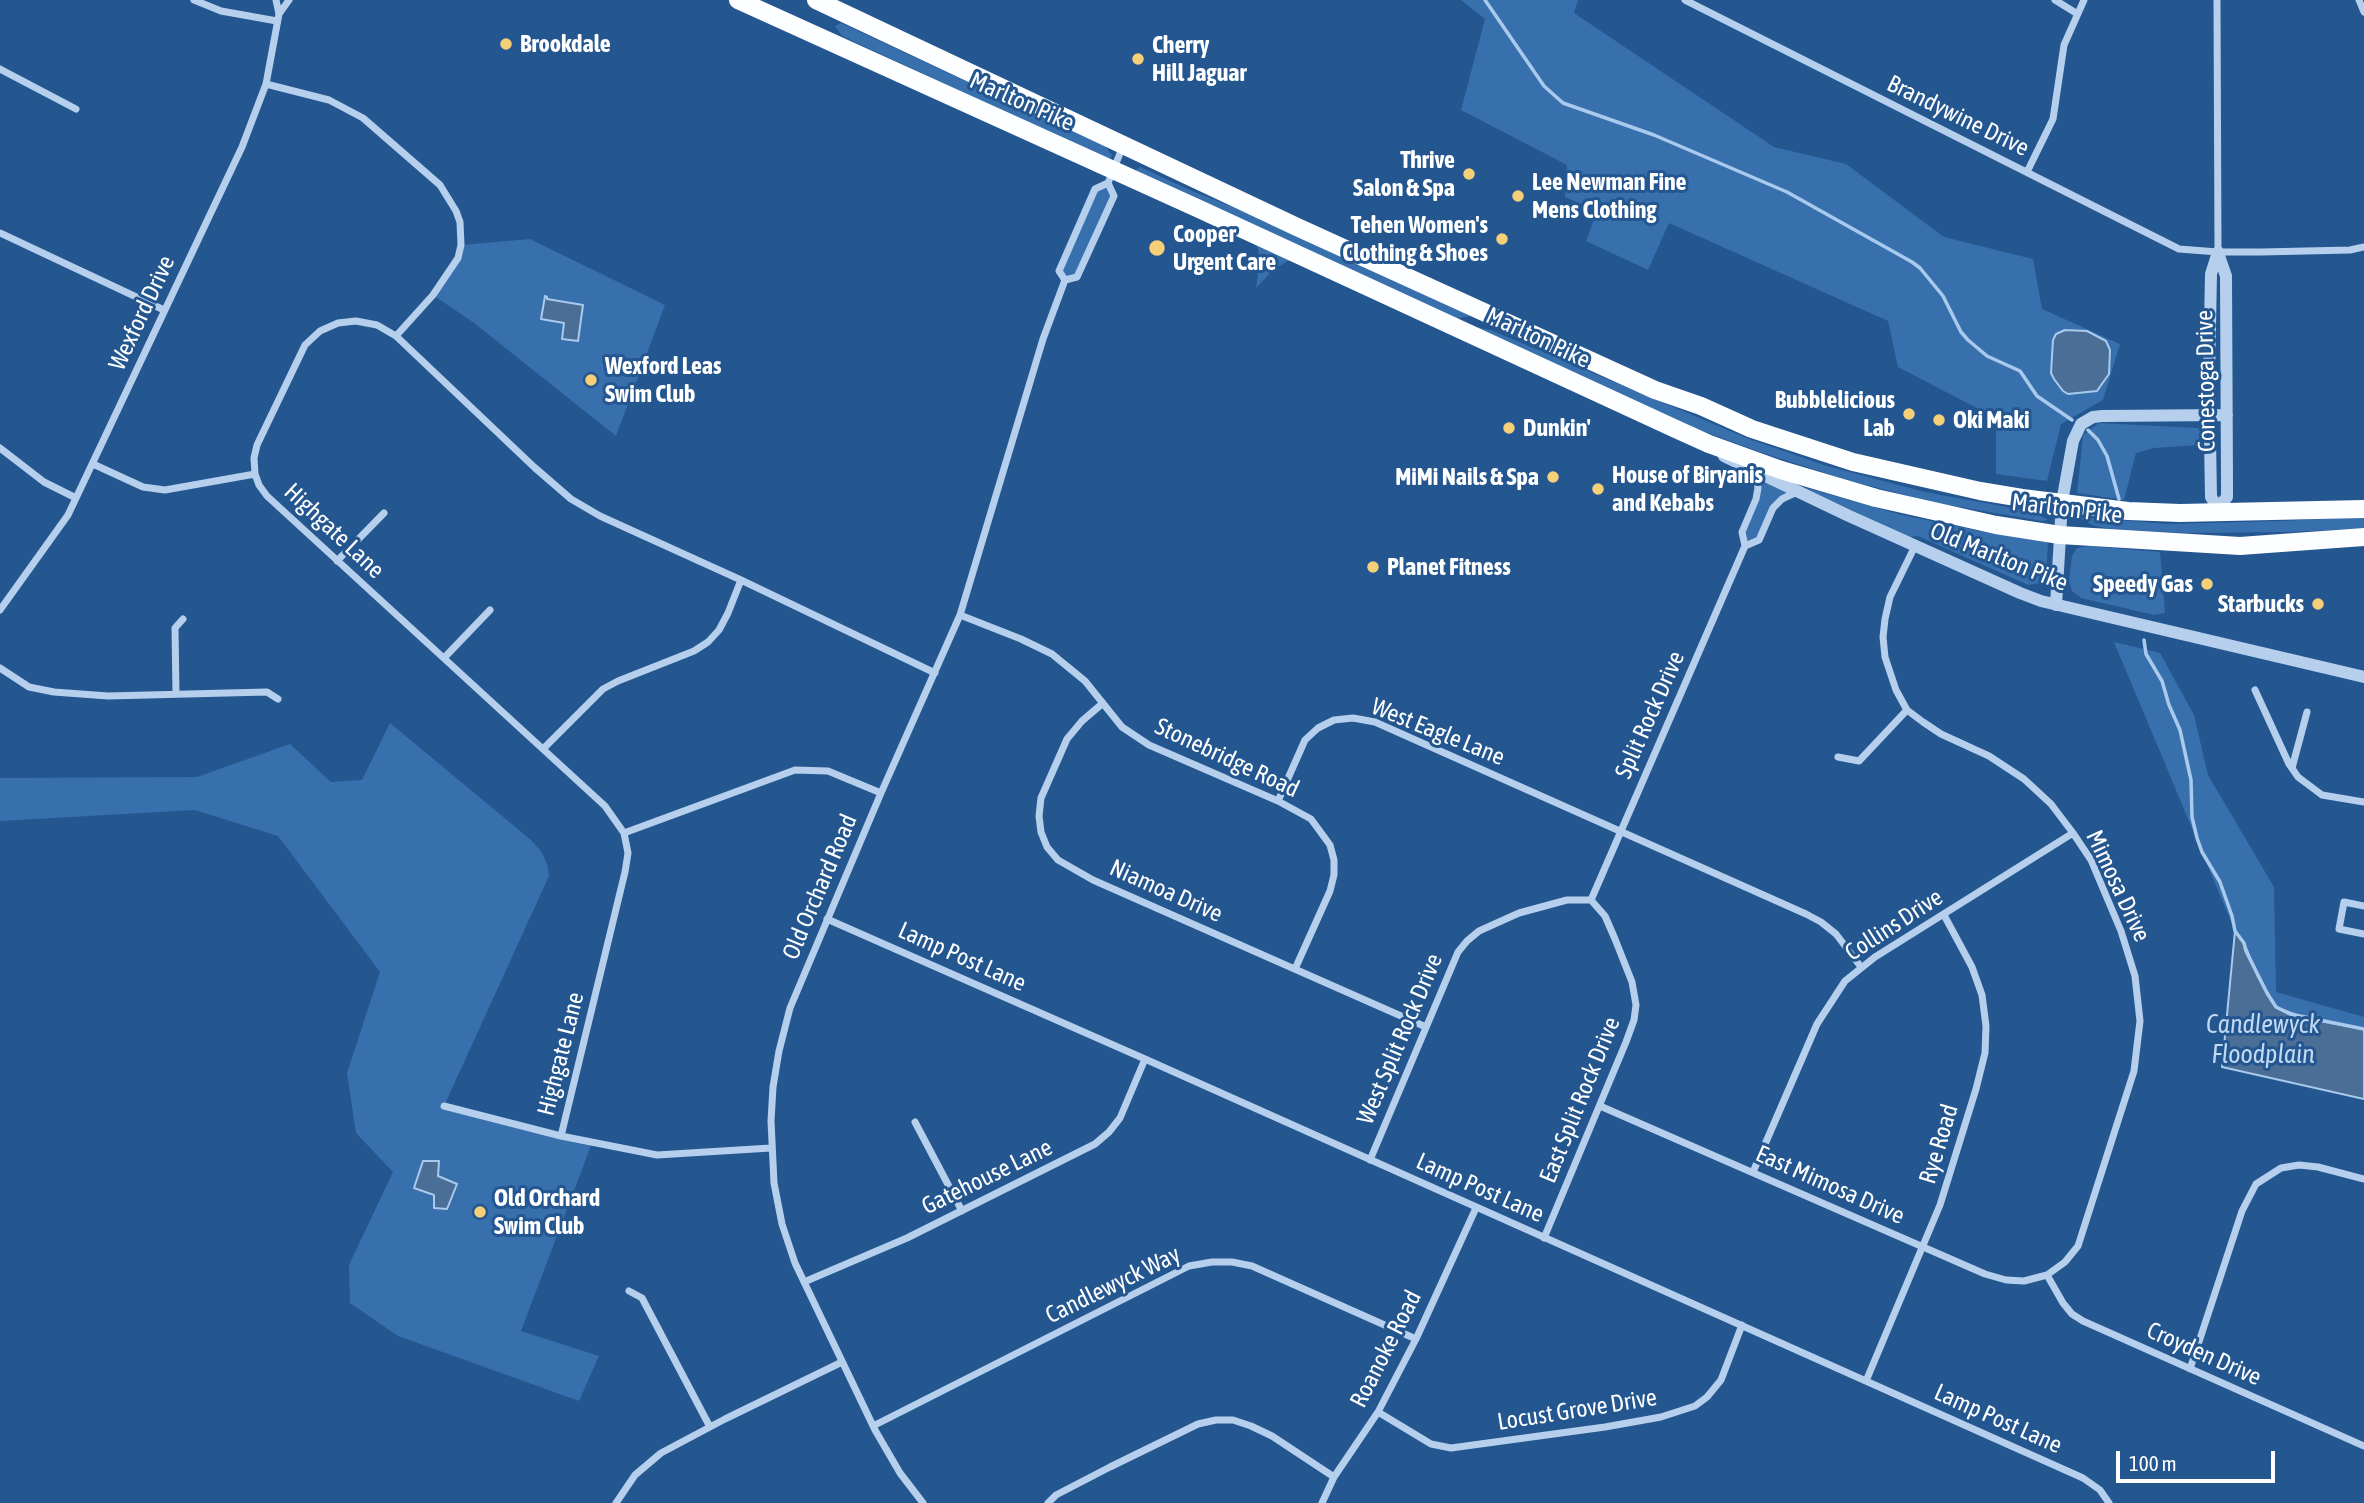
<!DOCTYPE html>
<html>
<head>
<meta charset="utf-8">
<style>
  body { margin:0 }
  #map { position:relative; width:2364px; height:1503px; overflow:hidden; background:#245690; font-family:"Asap Condensed",sans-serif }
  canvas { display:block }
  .scale { position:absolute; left:2116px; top:1451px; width:159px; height:32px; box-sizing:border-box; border:4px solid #fff; border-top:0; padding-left:9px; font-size:21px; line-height:24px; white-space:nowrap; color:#fff; -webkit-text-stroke:5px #245690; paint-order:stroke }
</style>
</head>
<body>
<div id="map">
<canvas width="2364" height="1503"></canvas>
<div class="scale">100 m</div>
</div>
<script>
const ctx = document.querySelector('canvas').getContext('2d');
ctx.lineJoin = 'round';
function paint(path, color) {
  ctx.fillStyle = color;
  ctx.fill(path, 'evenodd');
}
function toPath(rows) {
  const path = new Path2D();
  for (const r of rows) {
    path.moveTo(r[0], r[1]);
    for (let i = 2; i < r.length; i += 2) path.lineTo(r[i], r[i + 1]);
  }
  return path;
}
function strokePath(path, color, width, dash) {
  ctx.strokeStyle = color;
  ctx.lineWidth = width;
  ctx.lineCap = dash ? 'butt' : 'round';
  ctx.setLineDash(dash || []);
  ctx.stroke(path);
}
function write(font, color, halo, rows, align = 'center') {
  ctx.font = font + ' "Asap Condensed",sans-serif';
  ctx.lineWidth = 6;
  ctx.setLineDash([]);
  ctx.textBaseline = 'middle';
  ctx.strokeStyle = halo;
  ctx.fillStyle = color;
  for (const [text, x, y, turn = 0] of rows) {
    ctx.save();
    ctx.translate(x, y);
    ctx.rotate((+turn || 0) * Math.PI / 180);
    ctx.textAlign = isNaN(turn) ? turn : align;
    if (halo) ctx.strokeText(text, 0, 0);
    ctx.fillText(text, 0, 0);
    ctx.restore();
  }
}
paint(toPath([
  [1461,0,1578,0,1574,13,1774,147,1846,164,1944,237,2033,259,2042,309,2120,344,2103,400,2061,424,2047,481,1996,474,1996,418,1898,367,1888,321,1669,223,1648,270,1586,241,1597,211,1565,197,1567,165,1461,110,1485,19],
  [841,23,1105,146,1112,155,1111,158,1107,159,842,36,835,26],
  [1140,167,1192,191,1294,231,1472,316,1453,319,1137,172,1136,170],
  [1108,183,1114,196,1077,277,1065,280,1059,271,1095,189],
  [1251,232,1307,258,1288,261,1274,269,1256,288,1259,265,1258,249],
  [530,239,665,305,616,436,474,323,433,295,461,245],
  [1475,327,1491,330,1749,439,1827,466,1925,492,2034,512,2048,520,2042,521,1936,503,1847,480,1760,452,1667,418],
  [2099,423,2198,428,2203,435,2199,445,2154,448,2136,453,2124,500,2077,493,2083,435],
  [1755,473,1797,492,1773,508,1759,540,1745,546,1742,532,1756,499],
  [1803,487,1902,515,1979,531,2048,542,2046,575,2040,583,2028,585,1918,536,1908,537],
  [2081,517,2168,524,2281,521,2364,517,2364,528,2293,532,2186,533,2111,529,2095,526,2081,519],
  [2089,546,2160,552,2165,613,2154,615,2081,598,2072,591,2069,581,2072,556,2077,548],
  [2114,642,2160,653,2194,715,2208,775,2274,887,2276,992,2364,1017,2364,1029,2304,1018,2280,1010,2272,1003,2258,977,2244,943,2235,931],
  [390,723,531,840,541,851,547,864,549,876,444,1106,592,1143,521,1331,599,1356,579,1401,398,1336,350,1303,349,1265,393,1172,356,1133,347,1073,380,972,278,836,195,810,0,821,0,778,197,777,290,744,331,782,362,780]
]), '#3870ad');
const water = toPath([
  [545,296,547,297,547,299,583,305,578,341,562,339,564,323,541,319,545,296],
  [2065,330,2087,331,2106,341,2110,350,2109,374,2097,391,2068,394,2063,391,2054,379,2051,373,2053,340,2056,334,2065,330],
  [2235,931,2244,943,2258,977,2276,1007,2304,1018,2364,1029,2364,1099,2222,1067,2235,931],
  [423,1161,439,1161,438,1176,457,1184,447,1209,434,1208,434,1195,414,1188,423,1161]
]);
paint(water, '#4b6e97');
strokePath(water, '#a9caed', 2);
strokePath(toPath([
  [1485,0,1544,86,1563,103,1654,135,1787,192,1912,262,1920,268,1943,296,1961,332,1968,340,1987,356,2020,371,2037,396,2072,420],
  [2088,430,2098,440,2107,456,2119,499],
  [2144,640,2146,654,2162,681,2169,705,2180,730,2191,780,2192,817,2197,838,2202,852,2220,882,2232,916,2235,931,2244,943,2246,951,2267,993,2276,1007,2290,1014,2364,1029]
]), '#a9caed', 3.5);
strokePath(toPath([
  [194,0,221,11,277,21],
  [276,0,279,14,289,0],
  [1685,0,2179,249,2218,252,2261,252,2350,250,2364,247],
  [2055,0,2076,13],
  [2217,0,2218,252],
  [2359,0,2364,12],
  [0,69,76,109],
  [266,84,329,100,363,118,440,185,456,211,460,222,461,245,458,258,433,295,396,336],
  [2027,172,2053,119,2064,45,2084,0],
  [0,233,164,310],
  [1065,280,1077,277,1114,196,1108,183,1123,146],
  [1065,280,1059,271,1095,189,1108,183],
  [0,448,44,482,76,498],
  [93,464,143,487,165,490,255,474],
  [1745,546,1759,540,1773,508,1782,499,1797,492],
  [337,561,384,513],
  [0,610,68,515,242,147,266,84,279,14],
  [960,615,1021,639,1052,654,1085,681,1122,727,1149,745,1278,801,1311,819,1330,845,1334,860,1334,875,1330,891,1295,969],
  [444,658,490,610],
  [0,668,29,687,54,692,108,696,267,692,278,699],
  [2255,690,2289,764,2298,777,2322,795,2364,802],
  [176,694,175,628,183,619],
  [1103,703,1082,721,1067,739,1041,798,1039,816,1041,832,1047,847,1058,860,1093,880,1426,1027],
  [543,749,603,689,618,681,694,651,708,642,719,630,728,613,741,580],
  [1838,757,1859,761,1907,710],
  [2292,768,2307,712],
  [1278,801,1305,740,1318,728,1334,720,1353,718,1375,722,1806,914,1821,922,1836,934,1861,967],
  [624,833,795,770,828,771,881,793],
  [1591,900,1745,546,1742,532,1756,499,1758,488,1755,473],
  [2364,906,2344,902,2339,929,2364,934],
  [827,919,1145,1059,2083,1478,2100,1490,2109,1503],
  [444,1106,561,1136,657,1155,771,1148],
  [1600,1106,1985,1274,2006,1280,2024,1281,2047,1275,2065,1262,2078,1246,2134,1071,2140,1021,2135,976,2121,931,2091,860,2073,833,2051,804,2024,779,1989,756,1941,734,1923,722,1907,710,1896,690,1885,657,1883,637,1885,619,1890,597,1915,546],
  [915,1122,962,1211],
  [561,1136,625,872,628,853,624,833,605,806,267,496,259,485,255,474,254,458,257,445,305,345,320,331,338,323,356,321,377,325,396,336,534,467,571,499,600,516,741,580,935,673],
  [1370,1160,1458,952,1467,941,1479,931,1519,913,1567,900,1591,900],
  [1753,1172,1817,1024,1845,981,1875,957,2073,833],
  [1544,1238,1626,1042,1634,1020,1636,1005,1632,982,1615,939,1605,916,1591,900],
  [2047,1275,2063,1303,2072,1314,2083,1321,2364,1446],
  [804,1282,907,1238,1095,1144,1109,1132,1120,1118,1145,1059],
  [629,1291,642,1298,710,1427],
  [2190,1369,2242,1211,2256,1184,2281,1168,2299,1165,2318,1167,2364,1179],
  [1866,1381,1940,1205,1976,1089,1985,1053,1986,1026,1982,995,1972,967,1944,915],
  [1378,1412,1431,1444,1451,1448,1605,1427,1661,1417,1695,1406,1707,1397,1721,1380,1742,1325],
  [873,1426,1189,1266,1212,1262,1232,1262,1252,1266,1416,1339],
  [616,1503,635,1475,661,1453,725,1419,842,1362],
  [923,1503,900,1473,875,1430,795,1263,782,1224,774,1183,771,1121,773,1087,779,1051,790,1008,881,793,960,615,1043,339,1065,280],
  [1048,1503,1056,1495,1110,1467,1198,1424,1216,1420,1233,1420,1251,1426,1272,1436,1334,1477],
  [1322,1503,1334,1477,1378,1412,1416,1339,1476,1208]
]), '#b5cfec', 7);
strokePath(toPath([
  [2218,252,2211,274,2209,378,2211,497,2218,508,2218,513],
  [2218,253,2226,276,2227,484,2227,497,2218,508],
  [1724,456,1847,515,2020,593,2041,601,2364,677],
  [2056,605,2062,502,2073,441,2081,424,2093,417,2102,416,2227,415]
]), '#b5cfec', 12);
strokePath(toPath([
  [738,0,1197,208,1678,430,1709,444,1781,470,1876,498,1996,525,2060,535,2240,546,2364,537],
  [816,0,1297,227,1655,390,1701,406,1752,429,1853,462,1980,491,2022,498,2128,511,2180,513,2364,509]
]), '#fcfeff', 18);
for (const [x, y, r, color] of [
  [506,44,7,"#f6cf79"],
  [1138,59,7,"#f6cf79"],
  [1469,174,7,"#f6cf79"],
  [1518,196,7,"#f6cf79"],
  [1502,239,7,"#f6cf79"],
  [1157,248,9,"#f6cf79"],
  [591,380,7,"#f6cf79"],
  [1909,414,7,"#f6cf79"],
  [1939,420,7,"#f6cf79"],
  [1509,428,7,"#f6cf79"],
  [1553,477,7,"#f6cf79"],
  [1598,489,7,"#f6cf79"],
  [1373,567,7,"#f6cf79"],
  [2207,584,7,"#f6cf79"],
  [2318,604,7,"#f6cf79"],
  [480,1212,7,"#f6cf79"]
]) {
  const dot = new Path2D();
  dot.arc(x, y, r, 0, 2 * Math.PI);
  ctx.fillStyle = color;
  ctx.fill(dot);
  strokePath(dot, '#245690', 2.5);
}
write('bold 24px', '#fff', '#245690', [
  ["Brookdale",520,44],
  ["Cherry",1152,45],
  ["Hill Jaguar",1152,73],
  ["Thrive",1455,160,"right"],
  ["Salon & Spa",1455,188,"right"],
  ["Lee Newman Fine",1532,182],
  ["Mens Clothing",1532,210],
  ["Tehen Women's",1488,225,"right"],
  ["Clothing & Shoes",1488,253,"right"],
  ["Cooper",1173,234],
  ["Urgent Care",1173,262],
  ["Wexford Leas",605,366],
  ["Swim Club",605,394],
  ["Bubblelicious",1895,400,"right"],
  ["Lab",1895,428,"right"],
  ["Oki Maki",1953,420],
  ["Dunkin'",1523,428],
  ["House of Biryanis",1612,475],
  ["and Kebabs",1612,503],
  ["MiMi Nails & Spa",1539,477,"right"],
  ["Planet Fitness",1387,567],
  ["Speedy Gas",2193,584,"right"],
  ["Starbucks",2304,604,"right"],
  ["Old Orchard",494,1198],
  ["Swim Club",494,1226]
], 'left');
write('24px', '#fff', '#245690', [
  ["Marlton Pike",1022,102,24],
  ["Brandywine Drive",1958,116,26],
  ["Wexford Drive",142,313,-65],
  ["Marlton Pike",1538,338,25],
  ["Conestoga Drive",2206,381,-91],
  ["Marlton Pike",2067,509,7],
  ["Highgate Lane",334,531,43],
  ["Old Marlton Pike",1999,557,22],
  ["Split Rock Drive",1650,715,-66],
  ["West Eagle Lane",1438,732,22],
  ["Stonebridge Road",1227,758,25],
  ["Mimosa Drive",2118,886,65],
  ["Old Orchard Road",820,887,-67],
  ["Niamoa Drive",1166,891,24],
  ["Collins Drive",1894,925,-33],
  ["Lamp Post Lane",962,957,24],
  ["West Split Rock Drive",1400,1039,-67],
  ["Highgate Lane",561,1054,-76],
  ["East Split Rock Drive",1580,1100,-68],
  ["Rye Road",1939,1144,-73],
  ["Gatehouse Lane",987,1177,-26],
  ["East Mimosa Drive",1830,1185,24],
  ["Lamp Post Lane",1480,1188,24],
  ["Candlewyck Way",1113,1285,-26],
  ["Roanoke Road",1386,1349,-63],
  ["Croyden Drive",2204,1354,24],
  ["Locust Grove Drive",1577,1410,-9],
  ["Lamp Post Lane",1998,1419,24]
]);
write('italic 26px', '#c1d9f3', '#245690', [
  ["Candlewyck",2263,1025],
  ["Floodplain",2263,1055]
]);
</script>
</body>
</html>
